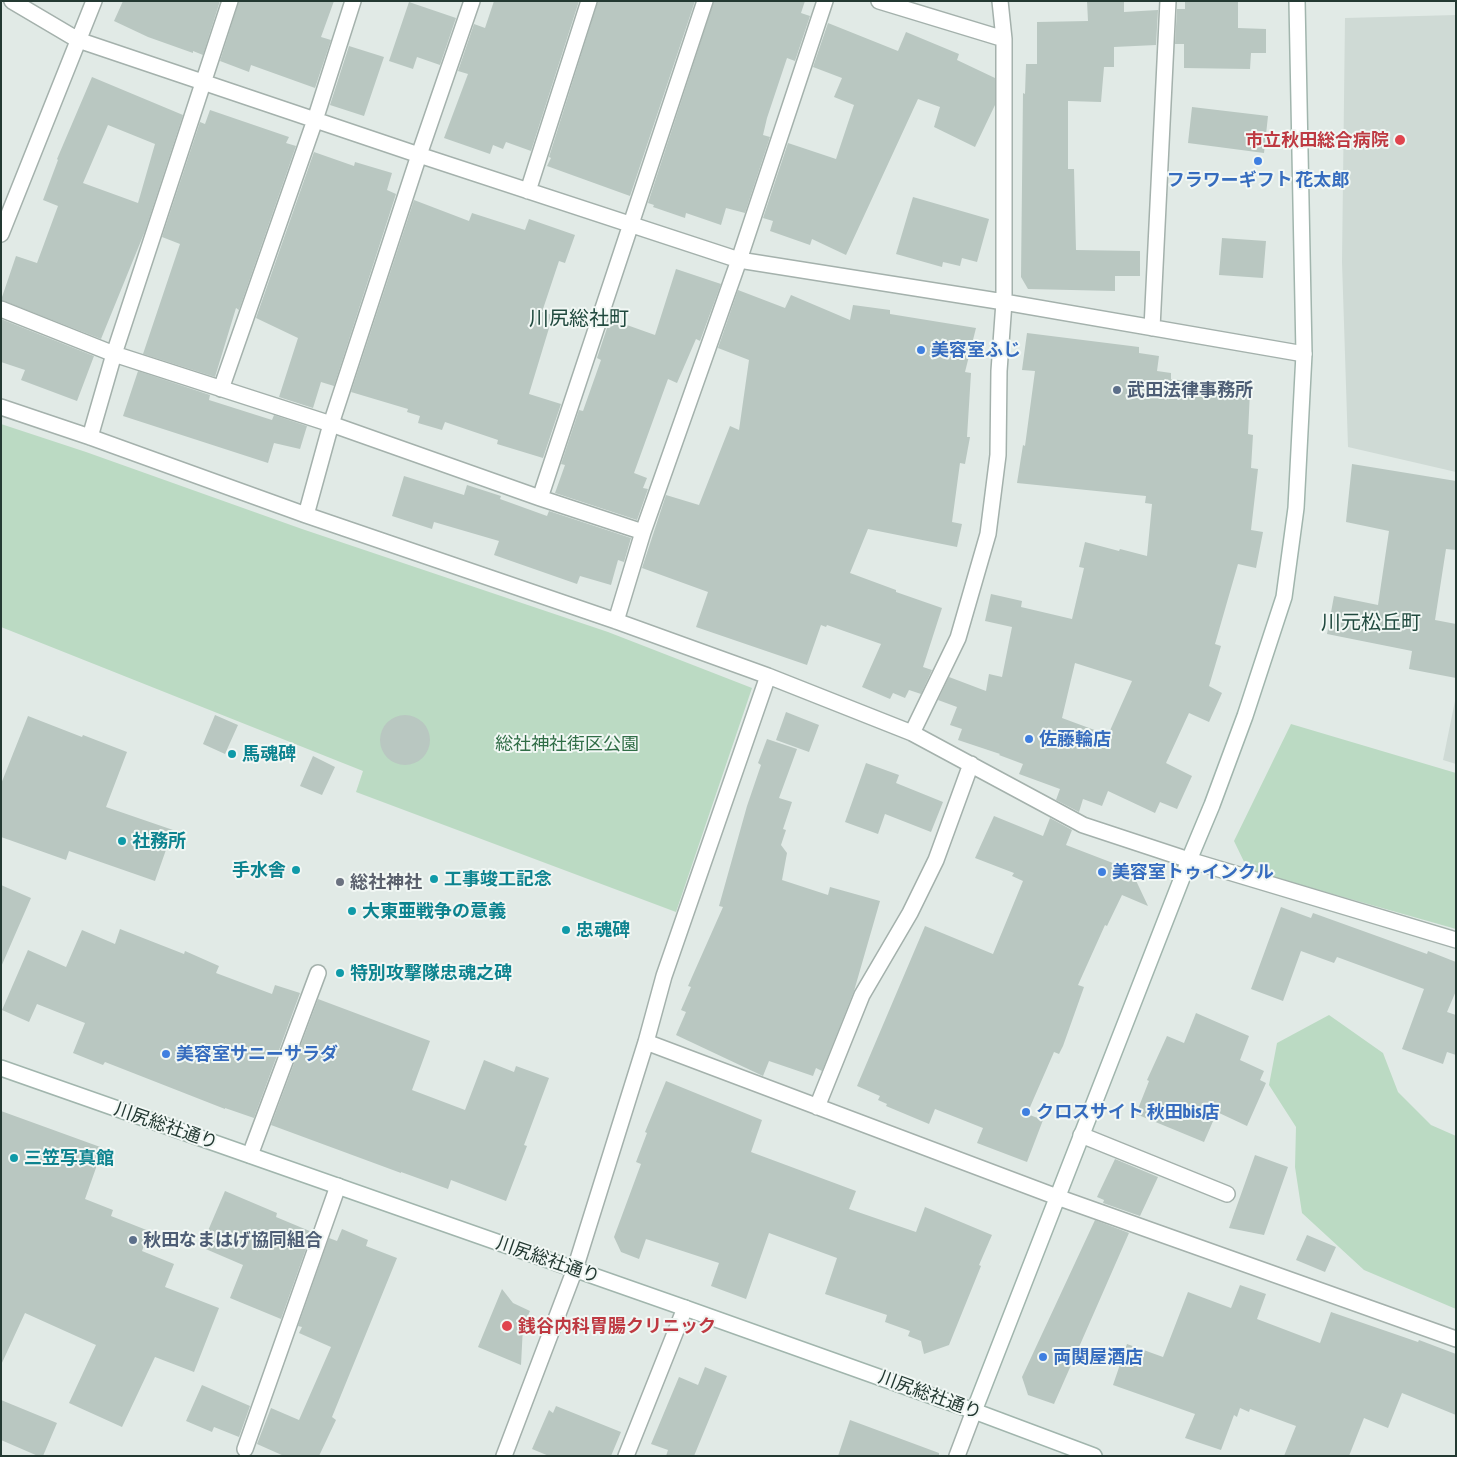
<!DOCTYPE html>
<html>
<head>
<meta charset="utf-8">
<style>
  body { margin:0 }
  #map { position:relative; width:1457px; height:1457px; overflow:hidden; background:#e1eae6; font-family:"Asap Condensed",sans-serif }
  canvas { display:block }
  .frame { position:absolute; inset:0; border:2px solid #233932; pointer-events:none }
</style>
</head>
<body>
<div id="map">
<canvas width="1457" height="1457"></canvas>
<div class="frame"></div>
</div>
<script>
const ctx = document.querySelector('canvas').getContext('2d');
ctx.lineJoin = 'round';
function paint(path, color) {
  ctx.fillStyle = color;
  ctx.fill(path, 'evenodd');
}
function toPath(rows) {
  const path = new Path2D();
  for (const r of rows) {
    if (r.length === 3) {
      path.moveTo(r[0] + r[2], r[1]);
      path.arc(r[0], r[1], r[2], 0, 2 * Math.PI);
      continue;
    }
    path.moveTo(r[0], r[1]);
    for (let i = 2; i < r.length; i += 2) path.lineTo(r[i], r[i + 1]);
  }
  return path;
}
function strokePath(path, color, width, dash) {
  ctx.strokeStyle = color;
  ctx.lineWidth = width;
  ctx.lineCap = dash ? 'butt' : 'round';
  ctx.setLineDash(dash || []);
  ctx.stroke(path);
}
function write(font, color, halo, rows, align = 'center') {
  ctx.font = font + ' "Asap Condensed","Noto Sans JP",sans-serif';
  ctx.lineWidth = 4;
  ctx.setLineDash([]);
  ctx.textBaseline = 'middle';
  ctx.strokeStyle = halo;
  ctx.fillStyle = color;
  for (const [text, x, y, turn = 0] of rows) {
    ctx.save();
    ctx.translate(x, y);
    ctx.rotate((+turn || 0) * Math.PI / 180);
    ctx.textAlign = isNaN(turn) ? turn : align;
    if (halo) ctx.strokeText(text, 0, 0);
    ctx.fillText(text, 0, 0);
    ctx.restore();
  }
}
paint(toPath([
  [1456,15,1456,472,1348,447,1342,262,1345,18],
  [1456,696,1456,764,1443,760]
]), '#cfdad5');
paint(toPath([
  [1,424,86,452,302,529,608,632,752,688,676,912,356,792,363,771,1,627],
  [1291,724,1456,773,1456,929,1248,870,1234,841],
  [1329,1015,1383,1053,1398,1092,1431,1125,1456,1136,1456,1309,1364,1270,1302,1213,1295,1167,1296,1127,1269,1085,1277,1043]
]), '#bbdac3');
paint(toPath([
  [123,1,220,1,203,55,193,51,193,53,148,37,114,21],
  [239,1,334,1,321,37,331,40,315,88,251,65,249,72,220,61],
  [494,1,579,1,531,151,506,142,503,149,493,145,490,154,444,138,468,74,458,71,474,24,485,28],
  [598,1,695,1,630,196,547,166,551,158,549,157],
  [714,1,805,1,801,13,810,16,795,61,787,58,767,118,763,135,770,137,745,213,726,208,721,225,686,213,685,218,653,207,654,205,648,203],
  [1087,1,1124,1,1124,12,1158,10,1156,45,1114,47,1114,67,1104,67,1101,102,1068,101,1068,169,1074,169,1076,250,1140,251,1140,276,1115,276,1115,291,1028,289,1021,277,1023,93,1025,94,1026,64,1037,64,1037,22,1088,21],
  [1185,1,1238,1,1238,28,1266,29,1266,53,1251,53,1250,69,1184,68,1184,44,1175,44,1177,9,1185,9],
  [409,2,456,18,440,65,417,57,413,69,389,61],
  [828,23,898,51,906,32,959,54,957,60,995,78,995,105,975,147,934,127,940,107,918,99,846,255,812,239,810,245,770,231,773,221,763,218,788,143,836,159,854,105,834,97,842,78,813,67],
  [349,46,384,57,364,116,330,105],
  [92,77,183,115,145,231,101,339,1,300,16,256,37,263,58,206,43,200,58,160,57,159],
  [108,125,155,144,138,203,83,183],
  [1192,107,1268,116,1264,153,1188,143],
  [210,110,289,137,286,143,296,146,239,310,236,308,215,377,143,354,180,244,162,237,200,122,205,124],
  [314,152,354,166,355,162,392,173,387,190,396,194,334,386,321,382,313,408,279,397,298,338,256,318],
  [913,197,989,219,977,262,962,258,960,266,943,262,942,267,896,254],
  [414,200,469,221,472,213,525,230,529,219,575,235,565,263,559,261,542,312,553,315,529,394,561,404,543,458,497,444,498,440,445,422,442,430,418,423,420,416,407,412,408,409,351,392],
  [1222,238,1266,241,1263,278,1219,275],
  [676,269,721,284,700,341,696,339,677,383,668,379,634,473,647,478,643,488,648,489,637,520,555,493,565,465,561,464,579,410,583,411,601,360,597,358,610,319,655,335],
  [738,290,785,308,791,295,850,320,853,305,890,310,890,314,976,328,965,372,971,373,967,437,970,437,965,464,960,463,952,522,962,524,957,547,868,529,850,573,896,590,896,592,942,608,923,667,932,670,921,694,909,690,905,698,893,693,890,699,862,687,881,644,827,625,826,627,821,625,807,665,696,627,708,592,642,568,666,495,699,505,730,426,739,430,749,360,718,348],
  [1,319,94,356,77,401,21,380,25,370,1,362],
  [1027,333,1139,347,1139,353,1159,356,1157,371,1171,373,1171,379,1195,382,1194,388,1250,391,1248,434,1253,435,1251,468,1258,469,1251,530,1263,532,1256,568,1238,564,1215,644,1221,646,1209,686,1222,693,1209,722,1189,713,1166,763,1192,776,1177,809,1160,802,1155,813,1108,791,1102,806,1083,799,1079,812,1056,800,1060,789,1019,774,1023,764,999,755,1000,754,958,740,962,729,950,725,957,707,938,700,949,677,986,691,989,674,1002,677,1012,627,985,621,991,594,1022,601,1021,607,1072,619,1084,568,1079,567,1085,542,1119,551,1120,549,1147,556,1152,504,1145,503,1146,496,1017,483,1023,445,1025,446,1035,371,1022,370],
  [1075,663,1132,681,1108,735,1062,718],
  [138,371,210,395,209,400,272,420,274,415,307,426,300,449,274,443,268,463,123,416],
  [1352,464,1456,481,1456,550,1446,549,1435,620,1456,624,1456,678,1409,669,1412,651,1327,634,1334,596,1378,605,1389,531,1346,522],
  [404,476,464,495,467,485,501,496,500,499,547,516,549,511,631,538,624,562,618,560,611,585,580,576,577,584,494,555,499,541,434,522,432,529,392,516],
  [786,712,819,725,809,752,776,740],
  [405,740,25],
  [215,715,238,725,225,754,203,744],
  [28,716,82,737,83,735,127,752,106,807,173,830,155,881,69,851,66,860,1,837,1,784],
  [767,739,797,749,779,798,792,802,783,829,786,830,781,845,787,853,782,880,828,895,830,887,880,901,854,991,822,1071,816,1068,813,1076,769,1061,763,1076,676,1035,686,1012,681,1010,691,987,688,986,723,907,719,906,747,806,761,765,758,763],
  [313,756,335,767,322,795,300,786],
  [866,763,899,775,896,783,943,802,931,832,885,814,878,834,845,822],
  [994,816,1043,836,1050,818,1072,830,1066,845,1131,870,1148,906,1122,895,1107,926,1105,925,1078,985,1084,987,1063,1046,1059,1054,1054,1052,1027,1114,1043,1120,1027,1162,977,1143,983,1128,935,1109,929,1124,886,1106,887,1104,878,1100,880,1096,857,1086,925,926,993,954,1023,881,1012,876,1014,873,975,858],
  [1,885,31,898,1,967],
  [1281,907,1311,918,1313,913,1427,954,1428,951,1456,962,1456,991,1447,1012,1456,1015,1456,1055,1447,1052,1443,1064,1402,1049,1424,989,1337,957,1334,963,1301,951,1283,1001,1251,989],
  [120,929,184,954,185,951,219,966,216,973,272,994,275,985,300,993,254,1118,225,1108,225,1109,105,1062,103,1065,73,1053,85,1023,37,1004,29,1022,2,1010,28,950,66,967,82,930,115,944],
  [318,999,430,1041,412,1090,465,1110,484,1060,514,1072,516,1066,549,1078,524,1145,527,1146,506,1201,451,1180,448,1189,401,1172,401,1173,271,1125],
  [1196,1013,1249,1036,1240,1060,1264,1071,1260,1080,1266,1083,1247,1126,1217,1112,1204,1142,1136,1114,1149,1081,1147,1080,1167,1036,1184,1043],
  [666,1081,762,1120,751,1152,856,1191,849,1209,916,1232,925,1207,992,1235,979,1265,981,1266,949,1345,924,1354,921,1341,908,1336,910,1331,885,1322,887,1315,825,1294,837,1258,769,1233,746,1299,711,1286,719,1263,646,1239,639,1259,621,1252,614,1237,641,1164,636,1162,647,1133,645,1132],
  [1,1111,103,1148,85,1199,113,1210,111,1216,149,1231,142,1251,174,1264,165,1287,219,1308,194,1372,155,1357,122,1427,69,1403,96,1345,25,1313,1,1365],
  [1255,1155,1288,1167,1264,1235,1229,1228],
  [1115,1159,1158,1177,1140,1216,1103,1203,1104,1200,1097,1197],
  [225,1191,277,1213,276,1217,312,1232,281,1319,230,1298,243,1265,201,1247],
  [1095,1220,1129,1233,1054,1404,1028,1395,1022,1377],
  [342,1229,368,1240,366,1246,397,1258,332,1417,336,1420,319,1456,284,1456,257,1444,271,1408,299,1420,331,1347,299,1333,302,1327,298,1326,329,1238,337,1241],
  [1307,1235,1336,1247,1325,1272,1296,1260],
  [1240,1285,1266,1294,1257,1319,1320,1343,1331,1312,1418,1342,1419,1340,1456,1354,1456,1415,1402,1393,1388,1428,1364,1418,1349,1456,1284,1456,1296,1426,1250,1409,1249,1412,1240,1408,1237,1417,1234,1415,1221,1450,1185,1438,1195,1414,1113,1385,1127,1344,1163,1357,1188,1292,1231,1308],
  [502,1289,513,1303,530,1311,523,1326,521,1365,478,1347],
  [705,1367,727,1376,694,1456,666,1456,668,1450,651,1444,679,1377,698,1385],
  [202,1385,250,1406,239,1437,214,1427,212,1432,186,1421],
  [1,1400,57,1423,43,1456,38,1456,1,1440],
  [556,1406,621,1432,611,1456,549,1456,532,1449,549,1410,553,1413],
  [850,1420,939,1453,939,1456,838,1456]
]), '#b9c7c1');
const street = toPath([
  [12,1,78,40,419,155,739,260,1004,302,1304,354],
  [879,1,1004,39],
  [528,191,589,1],
  [1,234,94,1],
  [1,309,114,354,331,424,540,498,643,532],
  [1152,328,1168,1],
  [221,389,315,120,353,1],
  [1,407,90,437,306,515,616,621,768,676,912,733,1083,825,1189,860,1456,940],
  [90,437,114,354,230,1],
  [540,498,705,1],
  [306,515,331,424,419,155,472,1],
  [616,621,643,532,739,260,825,1],
  [912,733,958,638,988,534,998,455,999,371,1004,302,1004,39,1000,1],
  [646,1042,1057,1197,1456,1339],
  [817,1107,862,995,910,913,936,860,971,764],
  [1081,1135,1227,1194],
  [250,1155,318,973],
  [245,1449,338,1186],
  [504,1456,575,1269,646,1042,664,976,768,676],
  [626,1456,685,1308],
  [957,1456,974,1411]
]);
const secondary = toPath([
  [1,1068,685,1308,974,1411,1094,1456],
  [974,1411,1189,860,1212,805,1245,716,1284,597,1296,508,1304,354,1297,1]
]);
strokePath(street, '#a4b1ac', 18);
strokePath(secondary, '#a1b5ad', 18);
strokePath(street, '#fff', 15);
strokePath(secondary, '#fff', 15);
for (const [x, y, r, color] of [
  [1400,140,6,"#e0444e"],
  [1258,161,5,"#3f7fe0"],
  [921,350,5,"#3f7fe0"],
  [1117,390,5,"#5c6f8a"],
  [1029,739,5,"#3f7fe0"],
  [232,754,5,"#0f9aa8"],
  [122,841,5,"#0f9aa8"],
  [296,870,5,"#0f9aa8"],
  [1102,872,5,"#3f7fe0"],
  [434,879,5,"#0f9aa8"],
  [340,882,5,"#6b7280"],
  [352,911,5,"#0f9aa8"],
  [566,930,5,"#0f9aa8"],
  [340,973,5,"#0f9aa8"],
  [166,1054,5,"#3f7fe0"],
  [1026,1112,5,"#3f7fe0"],
  [14,1158,5,"#0f9aa8"],
  [133,1240,5,"#5c6f8a"],
  [507,1326,6,"#e0444e"],
  [1043,1357,5,"#3f7fe0"]
]) {
  const dot = new Path2D();
  dot.arc(x, y, r, 0, 2 * Math.PI);
  ctx.fillStyle = color;
  ctx.fill(dot);
  strokePath(dot, '#f1f7f4', 2);
}
write('bold 18px', '#be3a42', '#f1f7f4', [
  ["市立秋田総合病院",1389,140],
  ["銭谷内科胃腸クリニック",518,1326,"left"]
], 'right');
write('bold 18px', '#366cbe', '#f1f7f4', [
  ["フラワーギフト 花太郎",1258,180,"center"],
  ["美容室ふじ",931,350],
  ["佐藤輪店",1039,739],
  ["美容室トゥインクル",1112,872],
  ["美容室サニーサラダ",176,1054],
  ["クロスサイト 秋田bis店",1036,1112],
  ["両関屋酒店",1053,1357]
], 'left');
write('bold 18px', '#4e5e75', '#f1f7f4', [
  ["武田法律事務所",1127,390],
  ["秋田なまはげ協同組合",143,1240]
], 'left');
write('18px', '#306d46', '#f1f7f4', [
  ["総社神社街区公園",567,744]
]);
write('bold 18px', '#0d838f', '#f1f7f4', [
  ["馬魂碑",242,754],
  ["社務所",132,841],
  ["手水舎",286,870,"right"],
  ["工事竣工記念",444,879],
  ["大東亜戦争の意義",362,911],
  ["忠魂碑",576,930],
  ["特別攻撃隊忠魂之碑",350,973],
  ["三笠写真館",24,1158]
], 'left');
write('bold 18px', '#5b616d', '#f1f7f4', [
  ["総社神社",350,882]
], 'left');
write('18px', '#233932', '#f1f7f4', [
  ["川尻総社通り",166,1126,19],
  ["川尻総社通り",548,1260,19],
  ["川尻総社通り",930,1395,20]
]);
write('20px', '#20493e', '#f1f7f4', [
  ["川尻総社町",579,319],
  ["川元松丘町",1371,623]
]);
</script>
</body>
</html>
